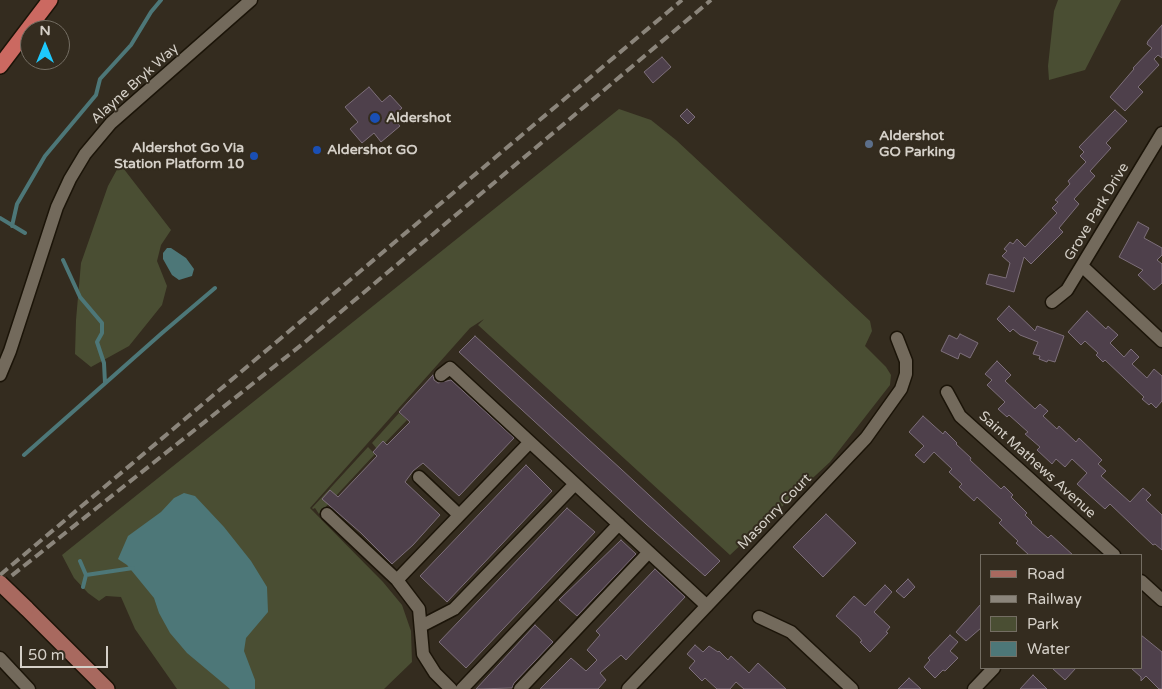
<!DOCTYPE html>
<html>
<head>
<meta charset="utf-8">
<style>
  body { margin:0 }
  #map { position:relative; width:1162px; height:689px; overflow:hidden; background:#342c1f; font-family:"Varela Round",sans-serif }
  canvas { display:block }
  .legend { position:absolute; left:980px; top:554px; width:162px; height:115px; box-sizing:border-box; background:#342c1f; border:1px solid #746e63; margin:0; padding:6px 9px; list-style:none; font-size:15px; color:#d5d0c8 }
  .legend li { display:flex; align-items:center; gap:10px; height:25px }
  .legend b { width:25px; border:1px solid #746e63 }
  .north { position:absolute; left:20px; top:20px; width:50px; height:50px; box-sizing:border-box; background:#342c1f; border:1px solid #746e63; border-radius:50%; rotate:0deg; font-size:14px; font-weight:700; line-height:20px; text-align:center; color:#d5d0c8 }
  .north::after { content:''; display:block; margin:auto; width:18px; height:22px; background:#1ec9fd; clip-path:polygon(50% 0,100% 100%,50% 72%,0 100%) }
  .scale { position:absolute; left:20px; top:646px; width:88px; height:22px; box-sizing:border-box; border:2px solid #d5d0c8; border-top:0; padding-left:6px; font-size:15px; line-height:18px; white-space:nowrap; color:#d5d0c8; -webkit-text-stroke:4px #342c1f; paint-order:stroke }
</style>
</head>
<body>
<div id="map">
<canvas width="1162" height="689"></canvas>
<ul class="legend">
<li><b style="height:6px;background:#a8695f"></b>Road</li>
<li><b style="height:6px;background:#8b857b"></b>Railway</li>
<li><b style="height:14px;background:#4a4e33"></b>Park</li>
<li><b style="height:14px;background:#4d7778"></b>Water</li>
</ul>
<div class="north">N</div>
<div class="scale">50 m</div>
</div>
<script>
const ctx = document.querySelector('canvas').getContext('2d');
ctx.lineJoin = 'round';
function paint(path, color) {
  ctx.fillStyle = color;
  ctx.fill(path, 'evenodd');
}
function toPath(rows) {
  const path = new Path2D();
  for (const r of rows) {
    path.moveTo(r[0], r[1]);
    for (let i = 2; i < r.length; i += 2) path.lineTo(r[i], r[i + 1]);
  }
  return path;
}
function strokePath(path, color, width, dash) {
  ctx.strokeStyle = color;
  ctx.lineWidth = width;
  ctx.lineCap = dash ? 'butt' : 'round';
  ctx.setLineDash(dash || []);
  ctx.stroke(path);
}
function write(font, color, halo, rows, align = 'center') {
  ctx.font = font + ' "Varela Round",sans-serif';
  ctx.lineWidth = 4;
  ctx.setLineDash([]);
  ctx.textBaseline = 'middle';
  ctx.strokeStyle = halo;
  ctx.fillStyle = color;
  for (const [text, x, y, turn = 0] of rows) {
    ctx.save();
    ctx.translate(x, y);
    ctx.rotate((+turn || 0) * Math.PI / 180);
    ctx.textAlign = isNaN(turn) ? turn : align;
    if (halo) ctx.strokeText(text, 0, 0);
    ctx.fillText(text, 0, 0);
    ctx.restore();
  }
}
paint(toPath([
  [1058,0,1121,0,1085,70,1049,80,1048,66,1054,11],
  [619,109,651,120,676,140,870,321,872,331,865,346,886,367,891,375,890,385,830,462,730,555,478,325,484,319,470,328,310,508,383,582,402,605,411,631,412,662,384,689,177,689,135,629,121,597,106,596,99,601,88,593,74,578,62,555],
  [120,164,171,230,161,245,157,261,167,286,162,305,129,346,91,367,75,354,76,320,81,263,108,186],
  [399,413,407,420,385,443,383,441,377,449,372,443],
  [368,447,375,454,319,514,315,508,313,509,312,508]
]), '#4a4e33');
paint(toPath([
  [167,248,171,248,186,258,194,269,192,276,179,280,172,275,163,259,163,253],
  [184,493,195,496,224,527,251,561,267,587,268,612,246,638,244,651,255,680,255,689,230,689,187,653,170,633,159,613,154,598,127,565,118,559,128,536,161,512,174,498]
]), '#4d7778');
strokePath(toPath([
  [0,218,25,233],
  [12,226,17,204,45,156,96,95,100,79,131,45,151,12,161,0],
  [63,260,80,297,102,323,102,333,97,342,104,363,105,383],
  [24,455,162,333,215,288],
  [80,561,86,575,83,587],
  [86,575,133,568]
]), '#4d7778', 4);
const building = toPath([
  [1162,25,1162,58,1158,55,1154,59,1159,65,1138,87,1143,92,1125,111,1110,97,1134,69,1133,68,1152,48,1147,44,1148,41,1162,25],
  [662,57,671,67,653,83,644,72,662,57],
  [369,87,382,102,390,95,402,108,392,117,400,126,381,142,374,133,362,143,350,129,358,122,345,107,369,87],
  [687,109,695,117,688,124,680,116,687,109],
  [1115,110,1127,121,1106,143,1111,148,1090,171,1095,176,1074,199,1079,204,1059,228,1063,232,1031,264,1024,257,1014,292,986,284,989,274,1006,278,1010,263,1002,256,1007,251,1004,249,1010,242,1013,244,1017,239,1025,247,1057,213,1052,208,1058,202,1055,200,1070,184,1068,181,1086,162,1080,156,1084,152,1079,147,1115,110],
  [1138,222,1149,228,1144,238,1162,248,1162,255,1157,260,1162,264,1162,283,1154,290,1138,275,1143,270,1119,257,1138,222],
  [1009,306,1035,331,1037,326,1064,336,1055,362,1048,360,1047,362,1039,359,1040,356,1033,354,1038,342,1020,335,1013,329,1010,332,997,319,1009,306],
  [1087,311,1106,329,1108,326,1118,335,1110,343,1124,357,1131,349,1139,357,1132,364,1147,378,1154,369,1162,376,1162,401,1156,408,1151,403,1149,405,1142,399,1144,397,1105,360,1103,362,1096,355,1098,353,1085,341,1081,345,1068,332,1087,311],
  [960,334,978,343,970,358,960,353,958,359,941,351,949,335,957,339,960,334],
  [475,336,621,469,720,561,705,576,646,524,459,352,475,336],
  [997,361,1011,375,1005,381,1035,409,1040,404,1048,411,1043,416,1057,429,1059,426,1076,442,1079,438,1102,460,1098,464,1106,471,1101,476,1130,502,1143,488,1151,495,1146,500,1162,515,1162,550,1155,544,1153,545,1110,504,1105,509,1077,484,1087,473,1072,459,1065,467,1056,459,1052,464,1037,450,1040,447,1025,434,1028,432,1009,415,1007,417,998,409,1005,402,987,385,992,380,985,374,997,361],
  [433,375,434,380,438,383,451,380,514,438,459,496,423,463,413,471,405,482,440,515,413,545,392,564,361,533,322,499,330,490,338,497,377,456,373,452,383,441,387,445,410,422,399,412,433,375],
  [923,416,943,434,945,431,957,443,956,444,971,458,970,460,1001,489,1004,486,1013,495,1011,497,1027,513,1025,515,1032,522,1031,523,1048,538,1051,535,1073,555,1029,555,1016,543,1018,541,999,523,1002,520,977,497,974,501,959,487,962,484,949,472,952,469,934,452,924,463,915,455,924,446,909,432,923,416],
  [526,465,552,491,447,602,420,576,526,465],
  [567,508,595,532,466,668,439,642,567,508],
  [826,514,856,543,823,577,793,547,826,514],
  [621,540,636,554,577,616,559,600,621,540],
  [655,569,685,597,626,660,621,655,600,673,606,680,598,689,540,689,571,658,586,671,597,660,587,650,600,635,596,631,655,569],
  [908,579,915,587,904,598,896,591,908,579],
  [885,585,892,592,874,612,890,627,886,632,888,633,870,652,860,642,862,641,859,637,836,616,854,596,865,606,885,585],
  [981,604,981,628,966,641,956,632,981,604],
  [535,625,553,642,514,683,512,688,476,689,535,625],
  [950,635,958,642,950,651,958,658,945,671,943,670,935,678,924,667,930,660,928,658,950,635],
  [1141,635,1162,652,1162,689,1159,689,1146,676,1141,681,1141,677,1131,668,1141,668,1141,635],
  [695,645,703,652,709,646,718,652,719,651,728,660,731,656,749,673,758,663,786,689,744,689,736,682,730,689,717,689,705,678,702,681,689,668,695,661,687,654,695,645],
  [1052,668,1076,668,1065,680,1052,668],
  [1033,675,1047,689,1020,689,1033,675],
  [909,678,921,689,898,689,909,678]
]);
paint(building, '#4e404b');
strokePath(building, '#7d6f7a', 1);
const minor = toPath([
  [1082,266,1162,341],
  [1052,302,1067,290,1162,133],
  [0,375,10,351,57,207,70,179,85,154,111,123,251,0],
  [441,375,450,368,707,606],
  [947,392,960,416,1114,555],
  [419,477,459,515],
  [327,514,397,580,419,609,423,654,435,673,451,689],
  [397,580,530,442],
  [1141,581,1162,600],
  [759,617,791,632,852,689],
  [421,626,454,609,575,484],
  [0,658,29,689],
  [462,689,619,524],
  [520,689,649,552],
  [628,689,866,438,901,389,906,374,906,361,897,338],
  [974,689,994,668]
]);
const major = toPath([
  [26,608,107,689]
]);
const highway = toPath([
  [0,66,50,0]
]);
strokePath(minor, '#1b1408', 15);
strokePath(major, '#1b1408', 18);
strokePath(highway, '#1b1408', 18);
strokePath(minor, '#736a5c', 12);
strokePath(major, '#a8695f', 15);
strokePath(highway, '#cb6961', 15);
strokePath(toPath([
  [0,575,682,0],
  [0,585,305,342,711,0]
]), '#8b857b', 4, [10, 5]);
const majorBridge = toPath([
  [0,583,26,608]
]);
strokePath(majorBridge, '#1b1408', 18, []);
strokePath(majorBridge, '#a8695f', 15);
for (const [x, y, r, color] of [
  [375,118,6,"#1a4fb4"],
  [869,144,5,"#5c6f8a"],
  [317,150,5,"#1a4fb4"],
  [254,156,5,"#1a4fb4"]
]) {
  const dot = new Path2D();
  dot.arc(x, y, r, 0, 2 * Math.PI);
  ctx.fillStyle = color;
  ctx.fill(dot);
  strokePath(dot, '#342c1f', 2);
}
write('14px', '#d5d0c8', '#342c1f', [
  ["Alayne Bryk Way",135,84,-42],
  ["Grove Park Drive",1097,212,-59],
  ["Saint Mathews Avenue",1037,465,42],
  ["Masonry Court",775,512,-46]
]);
write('bold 14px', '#d5d0c8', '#342c1f', [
  ["Aldershot",386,118],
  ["Aldershot",879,136],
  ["GO Parking",879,152],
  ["Aldershot Go Via",244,148,"right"],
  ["Station Platform 10",244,164,"right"],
  ["Aldershot GO",327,150]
], 'left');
</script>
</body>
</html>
